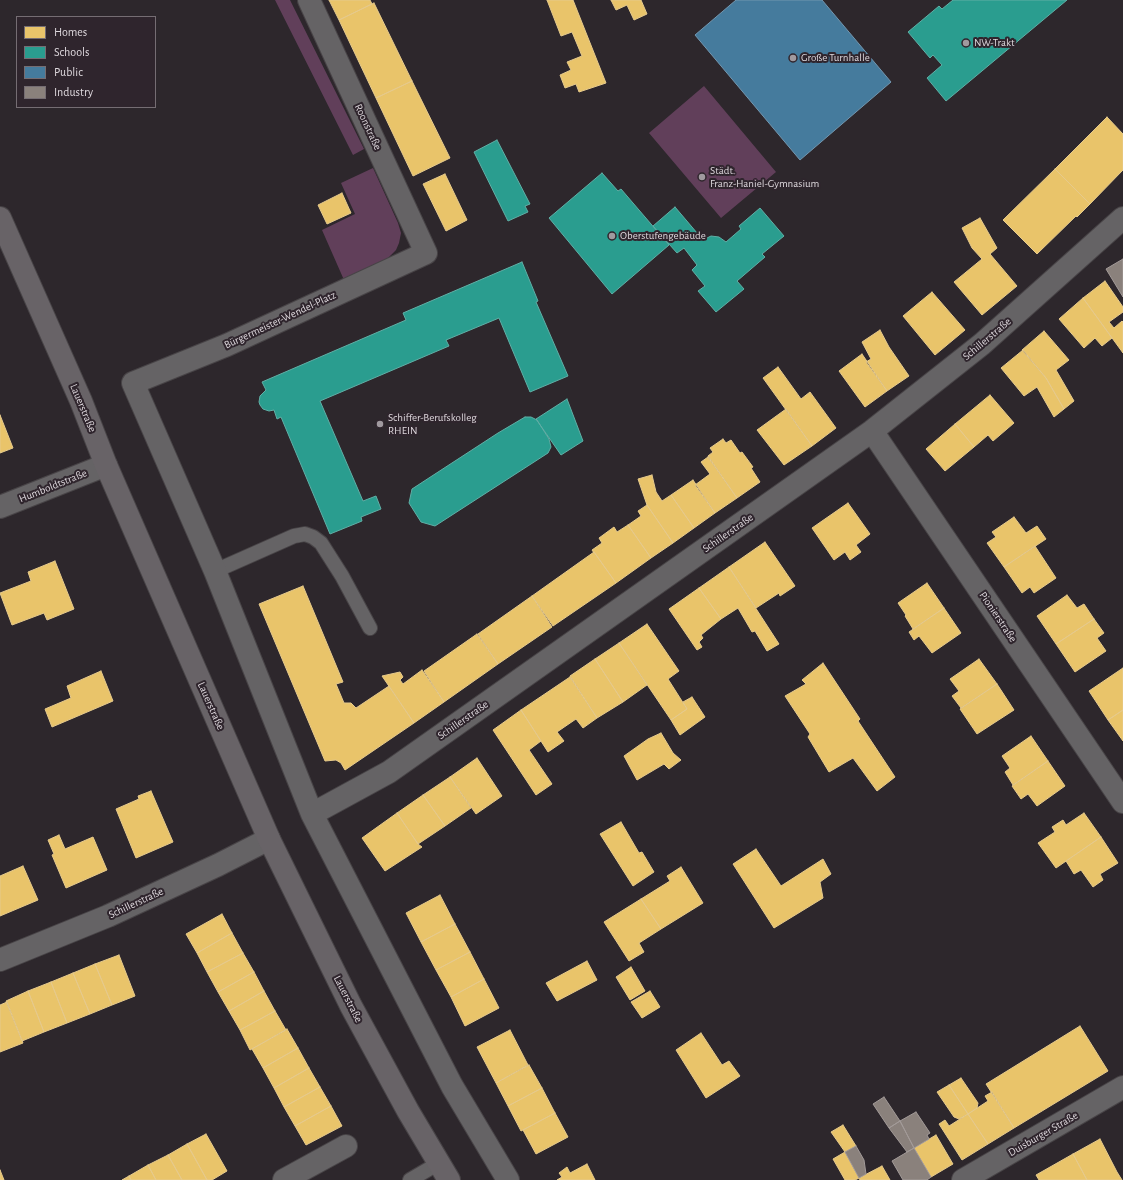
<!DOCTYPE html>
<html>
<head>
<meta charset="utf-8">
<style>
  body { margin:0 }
  #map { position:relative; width:1123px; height:1180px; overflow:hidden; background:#2d272c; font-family:"Alegreya Sans",sans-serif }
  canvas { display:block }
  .legend { position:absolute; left:16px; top:16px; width:140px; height:92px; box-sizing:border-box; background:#2f252d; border:1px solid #756d73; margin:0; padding:5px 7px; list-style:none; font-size:12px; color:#ded8dd }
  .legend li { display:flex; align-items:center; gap:8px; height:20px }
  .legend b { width:20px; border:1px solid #756d73 }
</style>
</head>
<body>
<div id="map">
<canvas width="1123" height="1180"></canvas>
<ul class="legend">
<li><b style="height:11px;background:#e9c46a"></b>Homes</li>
<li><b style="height:11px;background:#2a9d8f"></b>Schools</li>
<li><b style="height:11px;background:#457b9d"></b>Public</li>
<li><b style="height:11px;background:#8a817c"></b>Industry</li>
</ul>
</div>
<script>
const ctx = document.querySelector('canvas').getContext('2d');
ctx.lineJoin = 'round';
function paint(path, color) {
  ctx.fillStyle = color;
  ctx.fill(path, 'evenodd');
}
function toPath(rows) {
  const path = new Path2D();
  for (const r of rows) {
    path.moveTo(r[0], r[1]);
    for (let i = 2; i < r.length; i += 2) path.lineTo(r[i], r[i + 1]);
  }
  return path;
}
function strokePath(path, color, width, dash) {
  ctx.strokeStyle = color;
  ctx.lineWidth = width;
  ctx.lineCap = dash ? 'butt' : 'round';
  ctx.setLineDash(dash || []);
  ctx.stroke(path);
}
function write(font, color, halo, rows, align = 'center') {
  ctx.font = font + ' "Alegreya Sans",sans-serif';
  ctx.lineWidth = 4;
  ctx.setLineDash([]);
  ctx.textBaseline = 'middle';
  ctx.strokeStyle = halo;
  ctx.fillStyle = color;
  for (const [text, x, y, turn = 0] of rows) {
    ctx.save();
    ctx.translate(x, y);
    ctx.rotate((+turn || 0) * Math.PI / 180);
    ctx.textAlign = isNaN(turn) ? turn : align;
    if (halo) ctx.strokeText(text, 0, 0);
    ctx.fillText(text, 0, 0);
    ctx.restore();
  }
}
paint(toPath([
  [275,0,290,0,364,149,353,155],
  [704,86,776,172,721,218,649,133],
  [373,168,398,223,401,233,399,243,396,250,386,260,344,280,322,230,355,214,341,183]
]), '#613f5a');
const homes = toPath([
  [329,0,370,0,372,4,339,20,329,0],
  [547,0,573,0,606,83,579,92,576,84,565,88,560,75,571,70,567,62,582,56,572,32,561,36,547,0],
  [611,0,641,0,647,14,634,20,627,5,616,10,611,0],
  [374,3,412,81,376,98,339,20,374,3],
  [412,81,450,158,413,176,376,98,412,81],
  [1107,117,1123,134,1123,170,1090,204,1055,169,1107,117],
  [1055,169,1090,204,1077,217,1076,216,1037,254,1003,220,1055,169],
  [445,174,467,220,446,231,423,184,445,174],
  [342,193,351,213,327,224,318,205,342,193],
  [980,218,997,248,990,254,1017,286,982,315,954,282,982,259,972,248,962,228,980,218],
  [1105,281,1123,307,1123,312,1109,322,1114,328,1122,321,1123,322,1123,353,1083,298,1105,281],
  [932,292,965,330,935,355,903,316,932,292],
  [1083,298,1112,338,1102,346,1095,338,1084,348,1059,319,1083,298],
  [880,330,889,347,909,376,887,391,866,362,871,359,862,342,880,330],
  [1044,331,1069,360,1056,370,1074,401,1064,409,1046,378,1022,350,1044,331],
  [1023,350,1046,378,1064,409,1054,417,1037,387,1024,396,1001,368,1023,350],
  [862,354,887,391,865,407,839,371,862,354],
  [778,367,801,399,810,392,836,428,812,446,763,378,778,367],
  [990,395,1014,423,993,441,988,435,974,447,955,424,990,395],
  [786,409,812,446,784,465,757,430,786,409],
  [0,415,13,448,0,453,0,415],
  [955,424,974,447,945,471,926,449,955,424],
  [723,439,726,443,731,440,740,453,742,452,753,467,751,468,760,482,737,498,708,456,713,452,710,448,723,439],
  [708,457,737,498,715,513,695,485,710,474,701,462,708,457],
  [652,475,656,492,662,501,671,495,694,528,673,543,647,505,638,479,652,475],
  [693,480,715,513,694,528,671,495,693,480],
  [848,503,870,534,856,545,861,552,850,560,845,552,834,560,812,528,848,503],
  [647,505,673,543,651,558,628,525,641,516,638,511,647,505],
  [1014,517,1026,533,1037,526,1046,539,1004,567,987,543,996,537,992,532,1014,517],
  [628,525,651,558,616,583,594,552,594,553,592,550,602,543,599,538,614,527,617,532,628,525],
  [765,542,795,586,780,596,779,593,756,608,729,567,765,542],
  [1035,546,1056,578,1034,593,1030,587,1022,593,1004,567,1035,546],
  [594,552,616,583,553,626,532,596,594,552],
  [55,561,74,609,47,620,44,613,12,625,0,593,31,581,28,572,55,561],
  [729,567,779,644,767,651,755,631,752,632,738,608,721,619,699,588,729,567],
  [927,583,944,608,913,629,905,616,906,615,898,603,927,583],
  [303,586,343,682,336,684,344,703,351,703,356,708,389,686,414,723,345,770,341,763,336,760,325,761,259,604,303,586],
  [699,588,721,619,701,635,703,638,699,642,702,647,697,650,669,609,699,588],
  [1067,595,1077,608,1084,604,1094,619,1056,644,1037,616,1067,595],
  [532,596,552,627,498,664,478,634,532,596],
  [944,608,961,633,932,653,919,636,914,640,909,632,944,608],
  [1094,619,1104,633,1097,638,1106,651,1075,672,1056,644,1094,619],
  [647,624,679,671,668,679,687,709,671,720,619,643,647,624],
  [477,634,498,664,444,702,424,671,477,634],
  [619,643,647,685,623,702,595,659,619,643],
  [595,659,623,702,597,718,570,676,595,659],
  [979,659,997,684,961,708,952,696,959,691,950,679,979,659],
  [823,663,860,719,858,721,895,777,877,791,853,758,829,772,808,737,810,734,785,696,806,684,802,680,823,663],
  [1123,668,1123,710,1108,720,1089,691,1123,668],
  [422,670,444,702,414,723,382,676,400,672,403,677,400,680,403,684,422,670],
  [101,671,113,701,52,727,45,709,71,698,67,686,101,671],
  [570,677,597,718,583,728,576,719,557,732,564,741,548,752,521,710,570,677],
  [997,684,1014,710,977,734,960,709,997,684],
  [692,697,705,717,680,735,671,720,687,709,683,702,692,697],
  [521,710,541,741,529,750,552,784,536,795,493,730,521,710],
  [1123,710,1123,741,1108,720,1123,710],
  [661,733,673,753,681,760,669,769,664,764,637,780,624,756,648,739,661,733],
  [1031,736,1048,761,1013,785,1005,772,1010,768,1002,756,1031,736],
  [477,758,502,796,476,814,450,777,477,758],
  [1048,761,1065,786,1037,806,1028,794,1021,799,1012,786,1048,761],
  [450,777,471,808,445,826,423,795,450,777],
  [151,791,173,842,136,858,116,809,139,799,138,796,151,791],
  [423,795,445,826,418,844,397,813,423,795],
  [397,813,418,844,422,847,385,871,362,838,397,813],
  [1084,813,1101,837,1056,868,1038,843,1055,832,1052,827,1063,820,1066,825,1084,813],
  [621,822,639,853,642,852,654,872,633,886,600,834,621,822],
  [59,835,65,849,93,837,107,870,66,888,52,855,54,854,48,840,59,835],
  [1101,837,1118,863,1100,874,1103,880,1093,887,1081,870,1074,874,1066,861,1101,837],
  [756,849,781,886,823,859,831,874,820,882,823,898,774,928,733,864,756,849],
  [23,866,38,900,0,916,0,876,23,866],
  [681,867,703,903,661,929,641,899,670,881,667,876,681,867],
  [440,895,455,924,421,942,406,913,440,895],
  [641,899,661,929,639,943,644,952,629,961,604,922,641,899],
  [222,914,232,933,197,953,186,934,222,914],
  [455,924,470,952,436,970,421,942,455,924],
  [232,933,243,953,207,972,197,953,232,933],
  [470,952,484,979,451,997,436,970,470,952],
  [243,953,254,972,218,992,207,972,243,953],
  [119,955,135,996,112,1005,95,964,119,955],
  [587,961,597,980,557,1001,546,983,587,961],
  [95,964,112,1005,90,1014,73,973,95,964],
  [631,967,645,991,630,1000,616,977,631,967],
  [254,972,264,991,229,1011,218,992,254,972],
  [73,973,90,1014,67,1023,51,982,73,973],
  [484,979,499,1008,465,1026,451,997,484,979],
  [51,982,67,1023,44,1032,28,991,51,982],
  [28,991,44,1032,22,1041,6,1001,28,991],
  [264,991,275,1011,240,1030,229,1011,264,991],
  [650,991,660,1007,642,1018,631,1002,650,991],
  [7,1002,23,1043,0,1052,0,1005,7,1002],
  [275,1011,286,1030,250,1050,240,1030,275,1011],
  [1080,1026,1108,1071,1014,1128,986,1084,1080,1026],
  [287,1029,298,1048,263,1068,252,1049,287,1029],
  [510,1030,528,1065,496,1083,477,1047,510,1030],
  [701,1033,722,1065,729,1061,740,1076,706,1098,676,1050,701,1033],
  [298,1048,309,1068,274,1088,263,1068,298,1048],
  [529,1065,542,1088,508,1106,496,1083,529,1065],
  [309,1068,320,1087,284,1107,274,1088,309,1068],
  [961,1078,978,1103,977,1108,968,1114,949,1085,961,1078],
  [949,1085,968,1114,959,1119,954,1117,937,1092,949,1085],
  [320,1087,331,1106,295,1126,284,1107,320,1087],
  [542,1088,555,1113,521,1131,508,1106,542,1088],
  [992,1092,1014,1128,988,1144,968,1114,988,1101,985,1096,992,1092],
  [331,1106,342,1126,306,1145,295,1126,331,1106],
  [555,1113,568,1137,536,1154,523,1130,555,1113],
  [968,1114,988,1144,962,1160,939,1124,945,1120,949,1126,968,1114],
  [843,1125,856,1146,845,1152,831,1132,843,1125],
  [206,1134,227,1171,212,1180,207,1180,187,1144,206,1134],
  [936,1135,953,1164,931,1177,914,1148,936,1135],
  [1100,1139,1117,1172,1122,1180,1087,1180,1073,1154,1100,1139],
  [187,1144,207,1180,182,1180,168,1155,187,1144],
  [845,1152,859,1178,855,1180,845,1180,833,1159,845,1152],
  [1073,1154,1087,1180,1039,1180,1036,1175,1073,1154],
  [168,1155,182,1180,156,1180,148,1165,168,1155],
  [587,1164,595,1180,557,1180,562,1177,559,1173,567,1167,570,1173,587,1164],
  [148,1165,156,1180,131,1180,129,1176,148,1165],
  [882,1166,890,1180,860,1180,859,1178,882,1166],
  [0,1170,4,1180,0,1180,0,1170],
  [129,1176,131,1180,122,1180,129,1176]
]);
paint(homes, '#e9c46a');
strokePath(homes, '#e6ca8c', 1);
const schools = toPath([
  [953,0,1067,0,946,101,927,78,942,65,933,55,930,58,908,32,939,6,942,9,953,0],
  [497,140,530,204,525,206,528,212,508,221,474,152,497,140],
  [602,173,618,191,621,189,669,245,612,294,549,218,602,173],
  [675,207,703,240,711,236,719,237,726,242,741,229,739,226,760,208,784,236,762,254,765,257,737,281,744,289,716,312,698,291,705,286,692,270,697,265,684,248,677,253,653,226,675,207],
  [522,262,538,301,536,302,568,376,530,392,499,318,446,340,449,346,320,401,363,501,376,496,381,509,361,517,362,521,330,534,281,417,277,419,274,410,269,411,263,409,260,405,259,402,260,396,266,390,262,382,406,320,403,313,522,262],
  [567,399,583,441,561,455,536,419,567,399],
  [525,417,531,417,537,420,549,439,551,447,548,453,435,526,421,522,409,503,412,489,498,433,525,417]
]);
paint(schools, '#2a9d8f');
strokePath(schools, '#60afa6', 1);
const public = toPath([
  [736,0,822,0,891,82,800,160,695,35,736,0]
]);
paint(public, '#457b9d');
strokePath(public, '#7397b0', 1);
const industry = toPath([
  [1123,259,1123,297,1106,269,1123,259],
  [884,1097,900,1121,889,1128,873,1104,884,1097],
  [916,1112,930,1133,927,1135,929,1139,914,1148,900,1121,916,1112],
  [900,1121,914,1148,907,1152,889,1128,900,1121],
  [856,1146,864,1160,866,1174,859,1178,845,1152,856,1146],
  [914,1148,931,1177,927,1180,903,1180,892,1161,914,1148]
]);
paint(industry, '#8a817c');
strokePath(industry, '#a39b99', 1);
const lane = toPath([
  [215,571,294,536,305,534,313,537,321,543,342,576,370,628],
  [410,1180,439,1163]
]);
const street = toPath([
  [309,0,426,253,227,345,133,383,215,571,312,814,452,1086,508,1180],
  [872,431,1123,802],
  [0,507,106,465],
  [312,814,389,772,872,431,982,344,1123,218],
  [0,960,108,916,218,865,269,839],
  [284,1180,346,1146],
  [963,1180,1123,1087]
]);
const primary = toPath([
  [0,218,81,401,106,465,269,839,351,1006,408,1111,449,1180]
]);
strokePath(lane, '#484447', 16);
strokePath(street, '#484447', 24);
strokePath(primary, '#484447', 24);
strokePath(lane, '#656365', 14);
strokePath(street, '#656365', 22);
strokePath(primary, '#686367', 22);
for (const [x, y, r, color] of [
  [966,43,4,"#a09a9f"],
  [793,58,4,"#a09a9f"],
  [702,177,4,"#a09a9f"],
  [612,236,4,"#a09a9f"],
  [380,424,4,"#a09a9f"]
]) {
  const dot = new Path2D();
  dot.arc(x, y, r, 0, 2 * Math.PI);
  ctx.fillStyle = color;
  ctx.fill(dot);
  strokePath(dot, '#2f252d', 1.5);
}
write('11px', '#ded8dd', '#2f252d', [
  ["NW-Trakt",974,43],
  ["Große Turnhalle",801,58],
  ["Städt.",710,171],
  ["Franz-Haniel-Gymnasium",710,184],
  ["Oberstufengebäude",620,236],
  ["Schiffer-Berufskolleg",388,418],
  ["RHEIN",388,431]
], 'left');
write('11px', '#ded8dd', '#2f252d', [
  ["Roonstraße",368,127,65],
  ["Bürgermeister-Wendel-Platz",280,320,-25],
  ["Schillerstraße",987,339,-40],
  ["Lauerstraße",83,408,67],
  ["Humboldtstraße",53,486,-22],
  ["Schillerstraße",728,533,-35],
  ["Pionierstraße",998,617,56],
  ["Lauerstraße",211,706,66],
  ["Schillerstraße",463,720,-35],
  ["Schillerstraße",136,903,-25],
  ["Lauerstraße",348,999,63],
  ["Duisburger Straße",1043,1134,-30]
]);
</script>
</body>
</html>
